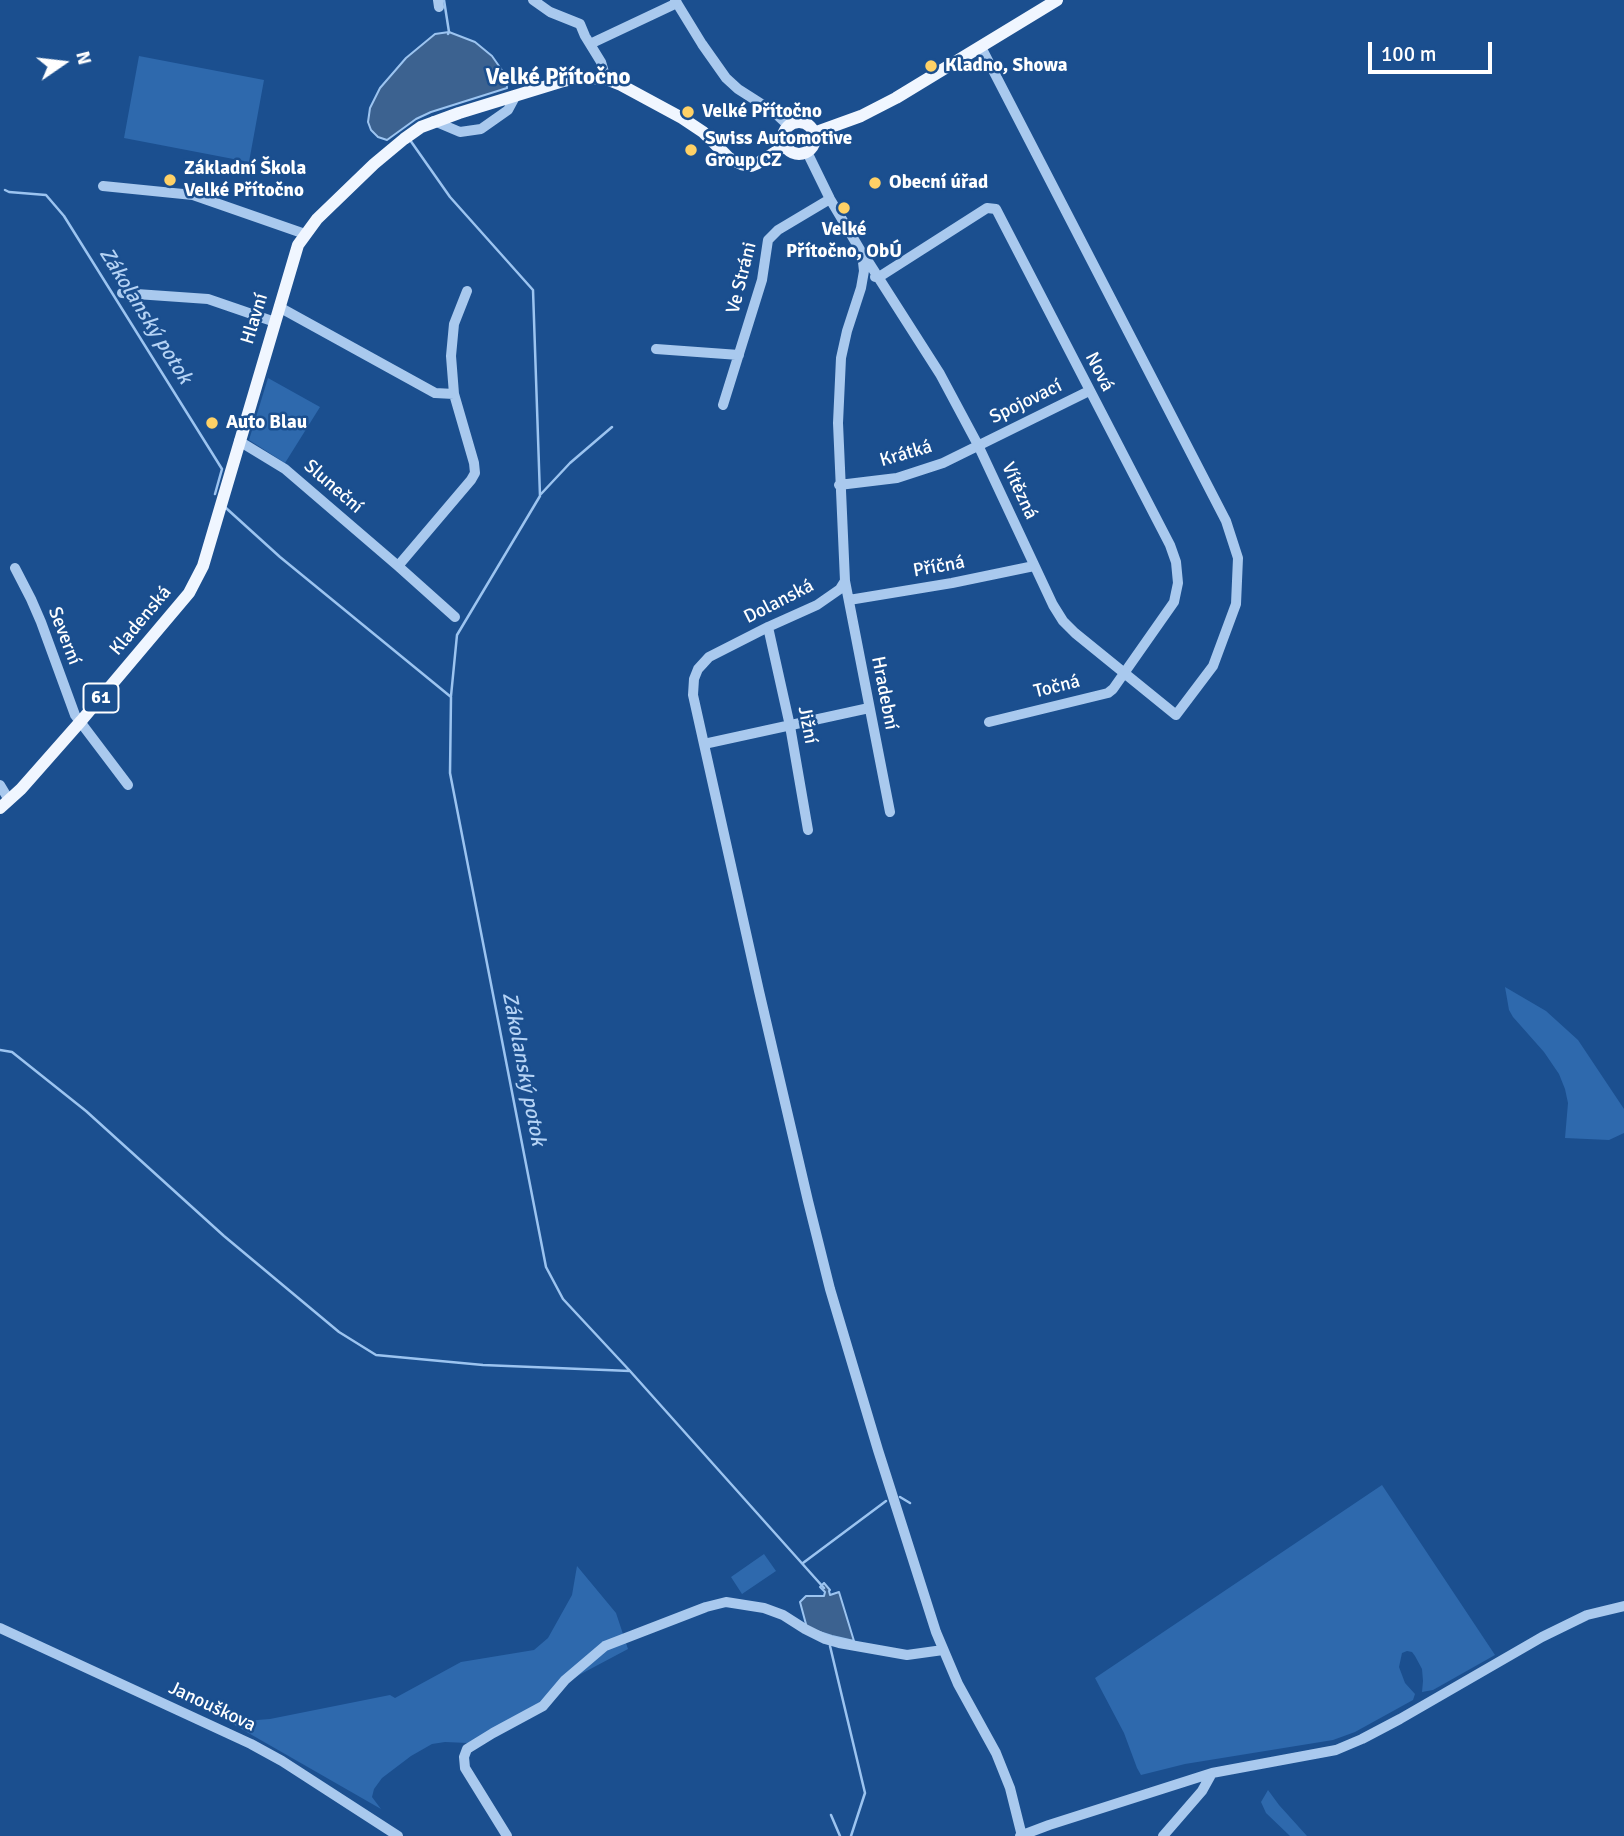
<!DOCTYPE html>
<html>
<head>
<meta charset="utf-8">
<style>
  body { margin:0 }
  #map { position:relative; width:1624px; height:1836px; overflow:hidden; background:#1b4f8f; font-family:Signika,sans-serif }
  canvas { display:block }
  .north { position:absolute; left:28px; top:28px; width:70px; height:70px; -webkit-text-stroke:5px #1b4f8f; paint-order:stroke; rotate:76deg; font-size:19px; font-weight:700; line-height:28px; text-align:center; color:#fff }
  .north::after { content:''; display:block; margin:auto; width:24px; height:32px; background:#fff; clip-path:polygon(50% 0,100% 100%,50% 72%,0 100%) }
  .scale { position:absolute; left:1368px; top:42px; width:124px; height:32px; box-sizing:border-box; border:4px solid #fff; border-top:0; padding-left:9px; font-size:21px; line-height:24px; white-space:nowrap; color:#fff; -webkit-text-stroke:5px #1b4f8f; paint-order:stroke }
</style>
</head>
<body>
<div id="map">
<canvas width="1624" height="1836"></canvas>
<div class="north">N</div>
<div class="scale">100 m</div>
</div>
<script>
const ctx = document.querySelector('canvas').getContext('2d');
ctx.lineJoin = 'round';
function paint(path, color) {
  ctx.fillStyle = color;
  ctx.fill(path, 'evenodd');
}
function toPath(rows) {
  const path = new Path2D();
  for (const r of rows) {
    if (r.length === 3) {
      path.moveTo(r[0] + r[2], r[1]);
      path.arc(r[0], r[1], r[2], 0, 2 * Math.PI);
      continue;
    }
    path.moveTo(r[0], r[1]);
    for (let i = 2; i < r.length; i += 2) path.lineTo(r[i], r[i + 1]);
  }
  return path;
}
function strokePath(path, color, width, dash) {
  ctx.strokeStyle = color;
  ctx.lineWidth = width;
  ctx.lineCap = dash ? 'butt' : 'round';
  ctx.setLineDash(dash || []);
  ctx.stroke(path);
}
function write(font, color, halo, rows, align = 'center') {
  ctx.font = font + ' Signika,sans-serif';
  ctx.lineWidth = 5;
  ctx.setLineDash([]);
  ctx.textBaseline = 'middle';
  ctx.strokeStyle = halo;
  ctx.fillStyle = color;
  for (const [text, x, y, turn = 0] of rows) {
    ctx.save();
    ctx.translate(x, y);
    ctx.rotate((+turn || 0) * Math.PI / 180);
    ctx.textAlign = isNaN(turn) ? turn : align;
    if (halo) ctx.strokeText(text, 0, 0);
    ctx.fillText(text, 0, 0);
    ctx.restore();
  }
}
paint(toPath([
  [139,56,264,80,249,162,124,138],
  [268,378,320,407,285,463,249,440],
  [1505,987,1546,1011,1578,1040,1624,1109,1624,1133,1609,1140,1565,1138,1568,1103,1565,1089,1559,1074,1544,1052,1513,1017,1509,1010],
  [1382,1485,1495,1655,1433,1690,1422,1692,1423,1681,1422,1669,1415,1656,1412,1652,1407,1651,1402,1653,1399,1667,1405,1683,1415,1694,1413,1700,1355,1732,1333,1740,1185,1764,1141,1775,1137,1768,1124,1733,1095,1678],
  [764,1554,776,1571,742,1594,731,1577],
  [577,1566,616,1613,628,1649,579,1675,563,1686,546,1706,468,1743,445,1742,432,1744,411,1756,382,1778,374,1789,372,1797,381,1809,224,1719,245,1721,270,1719,390,1695,395,1698,461,1662,534,1650,548,1638,572,1595],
  [1268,1790,1279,1805,1307,1836,1290,1836,1266,1813,1261,1802]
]), '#2e69ad');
const water = toPath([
  [449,32,475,42,492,56,506,76,507,88,431,112,416,119,387,140,378,137,371,130,368,122,370,108,380,88,406,58,435,34,449,32],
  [824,1583,830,1590,829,1591,830,1595,839,1592,854,1641,832,1636,807,1628,800,1602,806,1596,824,1596,825,1592,820,1587,824,1583]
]);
paint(water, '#3c6290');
strokePath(water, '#9cc4f0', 2);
strokePath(toPath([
  [444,0,449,32,448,34],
  [410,140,450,197,533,290,540,496,457,635,451,696],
  [5,190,9,192,46,195,64,216,222,469,215,494],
  [541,494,570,463,612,427],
  [226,508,280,557,451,697,450,773,546,1267,563,1299,630,1371,824,1588],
  [0,1050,12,1052,86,1111,224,1236,339,1332,376,1355,483,1365,630,1371],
  [900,1497,910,1503],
  [803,1563,886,1501],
  [830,1646,865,1793,851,1836],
  [831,1815,840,1836]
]), '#9cc4f0', 2.5);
strokePath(toPath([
  [438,0,439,7],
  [533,0,550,12,580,24,585,36,601,62,606,79],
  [675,0,702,44,726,78,738,89,774,112,789,126],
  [590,44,677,3],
  [434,121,460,132,481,129,508,110,515,97],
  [807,152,830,199,862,253,864,271,861,288,847,331,841,358,838,423,845,581,840,589,817,605,768,627,709,657,698,669,694,679,693,695,759,991,808,1201,830,1289,878,1450,936,1632,958,1684,996,1753,1010,1788,1022,1836],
  [103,186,193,195,305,234],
  [864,255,940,374,978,445,1053,605,1063,621,1075,633,1176,715,1213,666,1236,604,1238,558,1226,521,981,47],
  [875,277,879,277,987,208,996,209,1170,545,1176,562,1178,583,1174,602,1113,689,1108,693,989,722],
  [122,293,208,299,275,322],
  [279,307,435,393,454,394],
  [656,349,739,355],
  [723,405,762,280,768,240,778,230,830,199],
  [239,441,285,469,398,566,455,617],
  [839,485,897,478,943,463,1089,391],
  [398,566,471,480,475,473,474,463,454,394,451,356,454,324,467,291],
  [15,568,31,599,41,622,75,715,128,785],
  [845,581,890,812],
  [849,600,952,583,1034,566],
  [768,627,790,726,808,830],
  [704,744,869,708],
  [0,785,9,800],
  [0,1628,251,1744,282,1761,398,1836],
  [507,1836,465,1768,464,1757,467,1749,493,1733,543,1706,565,1680,605,1646,706,1607,726,1602,764,1608,783,1615,805,1629,825,1639,839,1643,907,1655,943,1650],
  [1020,1836,1049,1825,1212,1773,1336,1750,1362,1739,1400,1719,1542,1637,1587,1615,1624,1606],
  [1163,1836,1202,1791,1212,1773]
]), '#a9c9ee', 10);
strokePath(toPath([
  [799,138,16],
  [814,133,861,116,896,98,1057,0],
  [0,808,21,789,81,721,189,593,203,566,298,245,317,219,374,164,404,139,421,127,459,113,560,82,572,79,592,78,606,79,621,85,682,118,703,132,729,158,741,164,751,166,758,163,785,146]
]), '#f0f6ff', 12);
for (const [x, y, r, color] of [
  [931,66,7,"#ffd166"],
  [688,112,7,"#ffd166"],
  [691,150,7,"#ffd166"],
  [170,180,7,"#ffd166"],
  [875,183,7,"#ffd166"],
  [844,208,7,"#ffd166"],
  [212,423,7,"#ffd166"]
]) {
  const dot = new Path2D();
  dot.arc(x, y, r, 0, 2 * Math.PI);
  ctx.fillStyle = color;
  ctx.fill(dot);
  strokePath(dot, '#1b4f8f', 2.5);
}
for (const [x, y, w] of [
  [101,698,35]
]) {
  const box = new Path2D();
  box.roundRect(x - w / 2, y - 14.5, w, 29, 5);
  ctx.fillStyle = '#1b4f8f';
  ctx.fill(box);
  strokePath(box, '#fff', 2);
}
write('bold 18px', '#fff', null, [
  ["61",101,698]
]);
write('bold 19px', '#fff', '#1b4f8f', [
  ["Kladno, Showa",945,66],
  ["Velké Přítočno",702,112],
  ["Swiss Automotive",705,139],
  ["Group CZ",705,161],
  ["Základní Škola",184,169],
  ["Velké Přítočno",184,191],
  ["Obecní úřad",889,183],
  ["Velké",844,230,"center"],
  ["Přítočno, ObÚ",844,252,"center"],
  ["Auto Blau",226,423]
], 'left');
write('19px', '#fff', '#1b4f8f', [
  ["Ve Stráni",742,278,-76],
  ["Hlavní",255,319,-73],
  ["Nová",1099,372,63],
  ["Spojovací",1026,402,-26],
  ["Krátká",906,454,-16],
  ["Sluneční",333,487,41],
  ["Vítězná",1019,491,65],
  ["Příčná",939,567,-10],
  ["Dolanská",779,602,-27],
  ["Kladenská",141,621,-50],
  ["Severní",64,636,69],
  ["Točná",1057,687,-14],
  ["Hradební",884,693,79],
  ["Jižní",807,725,79],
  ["Janouškova",212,1707,25]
]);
write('italic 21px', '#b5d3f5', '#1b4f8f', [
  ["Zákolanský potok",145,316,58],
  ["Zákolanský potok",523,1069,79]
]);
write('bold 23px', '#fff', '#1b4f8f', [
  ["Velké Přítočno",558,78]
]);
</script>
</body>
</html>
